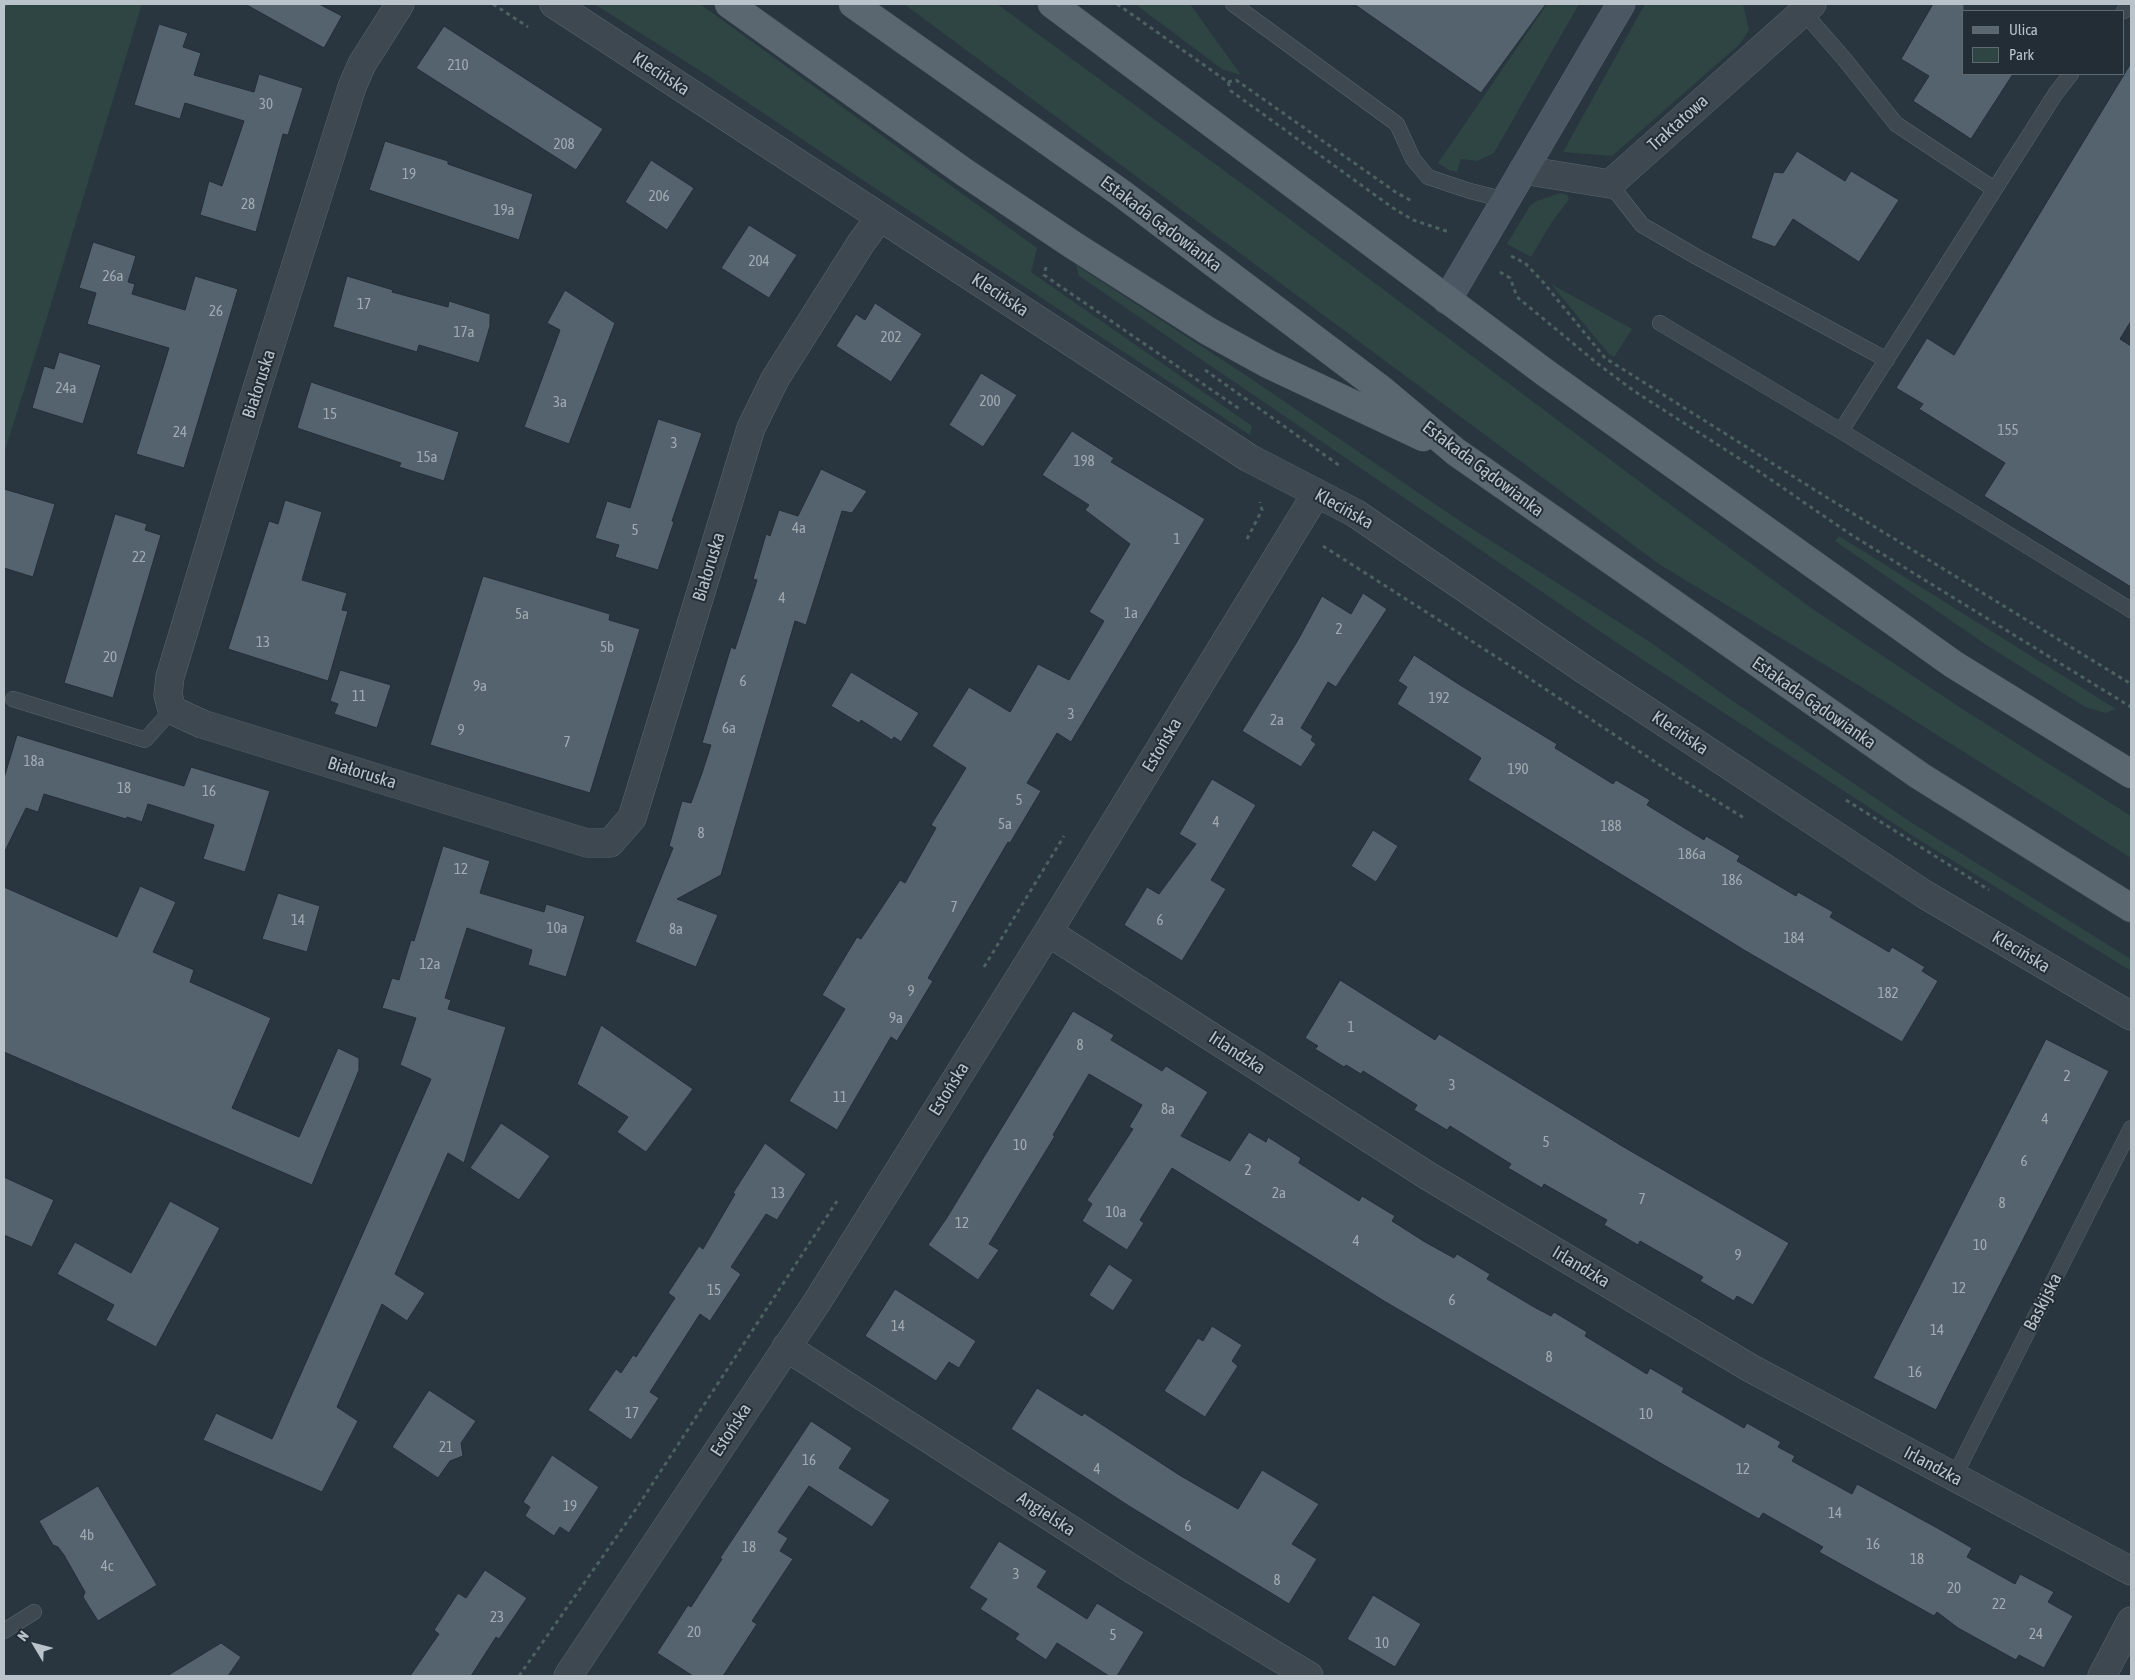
<!DOCTYPE html>
<html>
<head>
<meta charset="utf-8">
<style>
  body { margin:0 }
  #map { position:relative; width:2135px; height:1680px; overflow:hidden; background:#293640; font-family:"Asap Condensed",sans-serif }
  canvas { display:block }
  .frame { position:absolute; inset:0; border:5px solid #bac3ca; pointer-events:none }
  .legend { position:absolute; left:1962px; top:10px; width:162px; height:65px; box-sizing:border-box; background:#222d36; border:1px solid #5f6971; margin:0; padding:6px 9px; list-style:none; font-size:15px; color:#bac3ca }
  .legend li { display:flex; align-items:center; gap:10px; height:25px }
  .legend b { width:25px; border:1px solid #5f6971 }
  .north { position:absolute; left:10px; top:1620px; width:50px; height:50px; -webkit-text-stroke:4px #222d36; paint-order:stroke; rotate:307deg; font-size:14px; font-weight:700; line-height:20px; text-align:center; color:#bac3ca }
  .north::after { content:''; display:block; margin:auto; width:18px; height:22px; background:#bac3ca; clip-path:polygon(50% 0,100% 100%,50% 72%,0 100%) }
</style>
</head>
<body>
<div id="map">
<canvas width="2135" height="1680"></canvas>
<div class="frame"></div>
<ul class="legend">
<li><b style="height:6px;background:#5b6770"></b>Ulica</li>
<li><b style="height:14px;background:#2e4543"></b>Park</li>
</ul>
<div class="north">N</div>
</div>
<script>
const ctx = document.querySelector('canvas').getContext('2d');
ctx.lineJoin = 'round';
function paint(path, color) {
  ctx.fillStyle = color;
  ctx.fill(path, 'evenodd');
}
function toPath(rows) {
  const path = new Path2D();
  for (const r of rows) {
    path.moveTo(r[0], r[1]);
    for (let i = 2; i < r.length; i += 2) path.lineTo(r[i], r[i + 1]);
  }
  return path;
}
function strokePath(path, color, width, dash) {
  ctx.strokeStyle = color;
  ctx.lineWidth = width;
  ctx.lineCap = dash ? 'butt' : 'round';
  ctx.setLineDash(dash || []);
  ctx.stroke(path);
}
function write(font, color, halo, rows, align = 'center') {
  ctx.font = font + ' "Asap Condensed",sans-serif';
  ctx.lineWidth = 4;
  ctx.setLineDash([]);
  ctx.textBaseline = 'middle';
  ctx.strokeStyle = halo;
  ctx.fillStyle = color;
  for (const [text, x, y, turn = 0] of rows) {
    ctx.save();
    ctx.translate(x, y);
    ctx.rotate((+turn || 0) * Math.PI / 180);
    ctx.textAlign = isNaN(turn) ? turn : align;
    if (halo) ctx.strokeText(text, 0, 0);
    ctx.fillText(text, 0, 0);
    ctx.restore();
  }
}
paint(toPath([
  [4,4,142,4,44,327,5,450],
  [594,4,700,4,1037,248,1031,272,1252,426,1250,435,867,183,707,75],
  [904,4,997,4,1252,191,1664,500,1810,607,1961,708,2131,816,2131,858,1863,688,1659,564],
  [1135,4,1190,4,1241,75,1222,69],
  [1547,4,1579,4,1494,153,1477,161,1461,159,1457,172,1449,170,1438,163],
  [1645,4,1743,4,1749,30,1740,44,1612,156,1563,152],
  [1560,193,1567,195,1569,199,1552,222,1531,257,1507,244,1530,206,1537,201],
  [1076,265,1244,374,1463,523,1650,642,1727,697,1912,823,2131,959,2131,971,1910,834,1617,643,1079,276],
  [1551,284,1632,329,1614,357,1609,354],
  [1839,536,2116,709,2105,713,2085,707,1988,646,1835,541]
]), '#2e4543');
const building = toPath([
  [245,4,319,4,342,16,324,48,245,4],
  [1354,4,1546,4,1481,93,1354,4],
  [1933,4,1964,4,1964,74,2013,74,1971,139,1913,101,1929,76,1901,59,1933,4],
  [159,24,188,33,183,47,201,53,194,75,254,92,259,74,303,88,288,135,283,134,256,232,200,215,209,181,222,186,244,121,185,103,180,119,134,105,159,24],
  [444,26,603,129,576,170,416,68,444,26],
  [2131,63,2131,321,2120,339,2131,346,2131,587,1984,496,2005,463,1919,409,1923,404,1896,388,1927,338,1954,355,2131,63],
  [385,141,448,161,448,164,533,194,519,240,369,190,385,141],
  [1797,151,1845,181,1851,171,1899,200,1859,262,1793,219,1775,247,1751,238,1774,172,1783,173,1797,151],
  [651,160,694,188,667,230,625,202,651,160],
  [749,225,797,255,769,298,721,268,749,225],
  [93,242,136,256,128,282,135,284,132,294,185,310,195,276,238,289,184,468,136,454,169,348,87,324,96,293,79,288,93,242],
  [347,276,393,290,392,292,448,307,449,301,490,314,490,326,479,363,419,345,417,352,333,327,347,276],
  [565,290,615,323,569,444,524,427,560,330,547,323,565,290],
  [875,303,922,334,891,382,836,346,856,314,865,320,875,303],
  [59,352,101,365,83,424,32,408,44,366,54,369,59,352],
  [981,373,1017,395,983,447,949,425,981,373],
  [311,382,459,432,444,481,399,467,401,463,297,428,311,382],
  [658,419,702,433,672,521,674,522,658,570,615,557,619,545,595,538,607,501,630,508,658,419],
  [1072,431,1114,458,1111,462,1205,519,1071,742,1057,733,1027,783,1041,791,1010,843,1008,842,928,978,933,981,897,1041,891,1037,837,1130,789,1101,845,1009,822,995,857,937,861,939,900,880,905,883,936,828,931,825,966,768,932,746,969,687,1010,712,1038,664,1069,680,1104,621,1089,612,1130,544,1085,510,1089,505,1042,475,1072,431],
  [821,469,867,491,852,513,842,511,806,625,795,621,721,875,677,899,718,915,696,967,635,942,673,848,669,846,682,801,691,803,702,773,711,745,702,743,731,647,735,649,757,580,753,579,766,534,770,536,779,510,798,516,821,469],
  [4,489,55,504,33,577,4,568,4,489],
  [285,500,322,512,302,580,347,593,342,610,348,611,328,681,228,649,269,521,278,524,285,500],
  [115,514,147,524,145,530,161,535,113,698,64,683,115,514],
  [483,576,610,614,609,620,640,629,590,793,430,745,483,576],
  [1363,593,1387,609,1336,687,1328,682,1301,728,1313,736,1311,740,1316,744,1301,767,1242,731,1298,640,1322,596,1351,614,1363,593],
  [1414,655,1460,685,1557,744,1555,748,1613,784,1616,780,1650,800,1647,805,1704,840,1706,836,1740,856,1737,861,1796,896,1798,892,1833,912,1830,917,1889,952,1892,947,1925,967,1922,971,1938,981,1902,1042,1744,950,1468,780,1481,758,1397,704,1407,687,1398,681,1414,655],
  [340,670,391,685,377,728,334,714,338,704,330,701,340,670],
  [851,672,919,713,901,742,894,737,892,740,861,720,859,723,831,706,851,672],
  [17,735,184,786,191,767,270,791,245,872,203,859,214,825,148,804,142,822,127,817,126,819,44,794,38,812,26,808,4,853,4,778,17,735],
  [1212,779,1256,805,1211,880,1226,889,1182,961,1124,925,1147,887,1159,894,1196,844,1179,834,1212,779],
  [1373,830,1398,846,1376,882,1351,866,1373,830],
  [443,846,490,861,480,893,544,912,546,904,585,916,566,977,528,965,532,950,467,928,445,998,451,1000,448,1009,506,1027,464,1163,448,1153,395,1274,425,1293,407,1321,382,1304,337,1407,358,1421,322,1492,203,1440,216,1413,272,1439,431,1079,400,1065,416,1018,382,1008,392,978,399,980,411,940,414,941,443,846],
  [140,886,176,902,153,952,194,970,190,982,271,1018,232,1108,299,1137,338,1048,359,1058,359,1070,312,1185,4,1052,4,887,117,937,140,886],
  [278,893,320,906,307,952,262,939,278,893],
  [1340,980,1435,1040,1439,1034,1622,1146,1789,1243,1753,1305,1737,1296,1734,1301,1700,1281,1703,1277,1640,1241,1638,1245,1604,1225,1607,1220,1544,1184,1542,1188,1508,1168,1511,1164,1482,1146,1450,1126,1447,1130,1414,1110,1417,1105,1363,1071,1361,1074,1346,1065,1344,1067,1315,1049,1318,1046,1305,1038,1340,980],
  [1073,1011,1114,1035,1111,1040,1162,1071,1166,1066,1208,1092,1181,1136,1230,1161,1249,1132,1266,1142,1268,1137,1301,1158,1299,1163,1359,1201,1362,1196,1395,1216,1392,1221,1425,1242,1454,1258,1457,1254,1490,1274,1487,1279,1534,1307,1551,1316,1554,1312,1587,1332,1585,1336,1647,1374,1650,1368,1684,1388,1682,1392,1744,1428,1747,1423,1781,1442,1778,1447,1795,1456,1792,1461,1852,1494,1857,1484,1939,1529,1972,1548,1967,1557,2015,1584,2020,1574,2054,1592,2048,1602,2073,1616,2044,1668,2019,1655,2016,1660,1958,1628,1937,1612,1934,1616,1819,1552,1823,1547,1763,1513,1759,1519,1662,1464,1384,1301,1172,1168,1140,1220,1144,1223,1127,1250,1082,1221,1092,1204,1087,1200,1133,1129,1129,1127,1142,1105,1089,1074,1053,1135,1055,1136,989,1244,999,1250,978,1280,928,1245,946,1219,1073,1011],
  [601,1025,693,1089,646,1152,617,1132,628,1117,577,1084,601,1025],
  [2046,1039,2109,1071,1936,1410,1873,1378,2046,1039],
  [501,1123,550,1156,519,1200,470,1168,501,1123],
  [765,1143,806,1174,777,1220,766,1214,731,1267,741,1274,710,1321,700,1314,650,1392,659,1398,631,1440,588,1410,616,1369,621,1373,633,1355,636,1357,675,1298,668,1293,699,1246,703,1249,735,1194,733,1193,765,1143],
  [4,1177,54,1200,32,1247,4,1235,4,1177],
  [170,1201,220,1228,156,1347,106,1320,114,1305,57,1274,75,1242,131,1273,170,1201],
  [1109,1264,1133,1280,1113,1311,1089,1295,1109,1264],
  [895,1289,976,1341,959,1368,949,1362,936,1381,865,1336,895,1289],
  [1212,1326,1242,1345,1232,1361,1238,1366,1205,1417,1164,1391,1198,1338,1203,1341,1212,1326],
  [1037,1388,1082,1416,1084,1413,1181,1476,1238,1509,1262,1470,1319,1504,1292,1544,1317,1559,1289,1604,1129,1506,1011,1429,1037,1388],
  [429,1390,476,1421,461,1443,463,1456,450,1461,438,1478,392,1447,429,1390],
  [811,1421,852,1448,839,1468,890,1500,872,1527,809,1486,778,1532,788,1538,780,1551,793,1559,752,1621,757,1624,723,1676,693,1676,657,1653,688,1605,691,1607,722,1559,720,1558,811,1421],
  [552,1455,599,1487,569,1533,560,1527,554,1536,525,1516,530,1507,523,1502,552,1455],
  [98,1486,157,1585,98,1621,83,1597,85,1592,64,1555,58,1547,53,1545,39,1521,98,1486],
  [999,1541,1047,1571,1037,1587,1087,1619,1097,1603,1144,1632,1117,1676,1109,1676,1057,1643,1046,1660,1015,1639,1019,1634,980,1609,987,1599,969,1588,999,1541],
  [485,1570,527,1598,499,1639,496,1637,471,1676,410,1676,439,1634,434,1630,458,1593,466,1598,485,1570],
  [1373,1595,1421,1624,1395,1667,1347,1639,1373,1595],
  [221,1643,241,1657,228,1676,167,1676,221,1643]
]);
paint(building, '#54636d');
strokePath(building, '#242f38', 1);
const service = toPath([
  [1233,4,1397,124,1413,159,1428,177,1470,191,1506,200],
  [1800,8,1846,61,1896,124,1994,189],
  [2124,11,2130,4],
  [1610,184,1642,225,1697,257,1887,360],
  [1660,323,1841,431,2131,610],
  [1841,431,2056,93,2071,74],
  [13,699,145,740,172,710],
  [1954,1477,2131,1128],
  [4,1631,34,1612]
]);
const minor = toPath([
  [400,4,362,64,352,87,253,401,170,677,168,695,172,710,202,724,587,843,610,843,632,818,751,428,775,379,861,243,880,217],
  [554,4,1249,458,1355,513,1582,668,1924,894,2131,1016],
  [1523,170,1610,184,1812,4],
  [1048,932,1428,1176,1752,1369,2131,1571],
  [786,1347,1132,1569,1309,1676],
  [568,1676,817,1302,1048,932,1316,494],
  [2102,1676,2131,1621]
]);
const secondary = toPath([
  [1447,300,1621,4]
]);
const primary = toPath([
  [729,4,964,172,1073,245,1208,331,1268,364,1423,437],
  [853,4,1121,193,1382,390,1456,452,1920,776,2131,908],
  [1052,4,1547,374,1953,664,2131,774]
]);
strokePath(service, '#5b666e', 16);
strokePath(minor, '#5b666e', 29);
strokePath(secondary, '#5b666e', 29);
strokePath(primary, '#47515a', 29);
strokePath(toPath([
  [493,4,528,27],
  [1117,4,1228,82,1231,91,1393,208,1413,220,1449,232],
  [4,6,5,4],
  [1228,82,1236,80,1397,193,1412,201],
  [1511,256,1525,263,1543,282,1605,358,1818,492,2131,684],
  [1046,267,1044,275,1241,410],
  [1500,272,1510,278,1517,297,1598,364,1634,391,1754,468,1850,534,2131,707],
  [1205,370,1340,466],
  [1247,539,1262,510,1260,502],
  [1323,546,1509,665,1678,777,1744,818],
  [1846,800,1989,890],
  [984,967,1064,836],
  [519,1676,636,1509,837,1201]
]), '#4d6161', 3, [4, 4]);
strokePath(service, '#3d4850', 15);
strokePath(minor, '#3d4850', 28);
strokePath(secondary, '#4b5863', 28);
strokePath(primary, '#5b6770', 28);
write('15px', '#a0abb3', null, [
  ["210",458,65],
  ["30",266,104],
  ["208",564,144],
  ["19",409,174],
  ["206",659,196],
  ["28",248,204],
  ["19a",504,210],
  ["204",759,261],
  ["26a",113,276],
  ["17",364,304],
  ["26",216,311],
  ["17a",464,332],
  ["202",891,337],
  ["24a",66,388],
  ["200",990,401],
  ["3a",560,402],
  ["15",330,414],
  ["155",2008,430],
  ["24",180,432],
  ["3",674,443],
  ["15a",427,457],
  ["198",1084,461],
  ["4a",799,528],
  ["5",635,530],
  ["1",1177,539],
  ["22",139,557],
  ["4",782,598],
  ["1a",1131,613],
  ["5a",522,614],
  ["2",1339,629],
  ["13",263,642],
  ["5b",607,647],
  ["20",110,657],
  ["6",743,681],
  ["9a",480,686],
  ["11",359,696],
  ["192",1439,698],
  ["3",1071,714],
  ["2a",1277,720],
  ["6a",729,728],
  ["9",461,730],
  ["7",567,742],
  ["18a",34,761],
  ["190",1518,769],
  ["18",124,788],
  ["16",209,791],
  ["5",1019,800],
  ["4",1216,822],
  ["5a",1005,824],
  ["188",1611,826],
  ["8",701,833],
  ["186a",1692,854],
  ["12",461,869],
  ["186",1732,880],
  ["7",954,907],
  ["14",298,920],
  ["6",1160,920],
  ["10a",557,928],
  ["8a",676,929],
  ["184",1794,938],
  ["12a",430,964],
  ["9",911,991],
  ["182",1888,993],
  ["9a",896,1018],
  ["1",1351,1027],
  ["8",1080,1045],
  ["2",2067,1076],
  ["3",1452,1085],
  ["11",840,1097],
  ["8a",1168,1109],
  ["4",2045,1119],
  ["5",1546,1142],
  ["10",1020,1145],
  ["6",2024,1161],
  ["2",1248,1170],
  ["13",778,1193],
  ["2a",1279,1193],
  ["7",1642,1199],
  ["8",2002,1203],
  ["10a",1116,1212],
  ["12",962,1223],
  ["4",1356,1241],
  ["10",1980,1245],
  ["9",1738,1255],
  ["12",1959,1288],
  ["15",714,1290],
  ["6",1452,1300],
  ["14",898,1326],
  ["14",1937,1330],
  ["8",1549,1357],
  ["16",1915,1372],
  ["17",632,1413],
  ["10",1646,1414],
  ["21",446,1447],
  ["16",809,1460],
  ["4",1097,1469],
  ["12",1743,1469],
  ["19",570,1506],
  ["14",1835,1513],
  ["6",1188,1526],
  ["4b",87,1535],
  ["16",1873,1544],
  ["18",749,1547],
  ["18",1917,1559],
  ["4c",107,1566],
  ["3",1016,1574],
  ["8",1277,1580],
  ["20",1954,1588],
  ["22",1999,1604],
  ["23",497,1617],
  ["20",694,1632],
  ["24",2036,1634],
  ["5",1113,1635],
  ["10",1382,1643]
]);
write('18px', '#bac3ca', '#222d36', [
  ["Klecińska",661,74,33],
  ["Traktatowa",1678,123,-42],
  ["Estakada Gądowianka",1161,224,37],
  ["Klecińska",1000,295,33],
  ["Białoruska",259,384,-72],
  ["Estakada Gądowianka",1483,469,37],
  ["Klecińska",1344,509,29],
  ["Białoruska",709,567,-73],
  ["Estakada Gądowianka",1814,703,35],
  ["Klecińska",1680,733,34],
  ["Estońska",1162,745,-59],
  ["Białoruska",362,773,17],
  ["Klecińska",2021,952,31],
  ["Irlandzka",1237,1053,33],
  ["Estońska",949,1089,-58],
  ["Irlandzka",1581,1267,31],
  ["Baskijska",2043,1302,-63],
  ["Estońska",731,1430,-57],
  ["Irlandzka",1933,1466,28],
  ["Angielska",1046,1514,33]
]);
</script>
</body>
</html>
